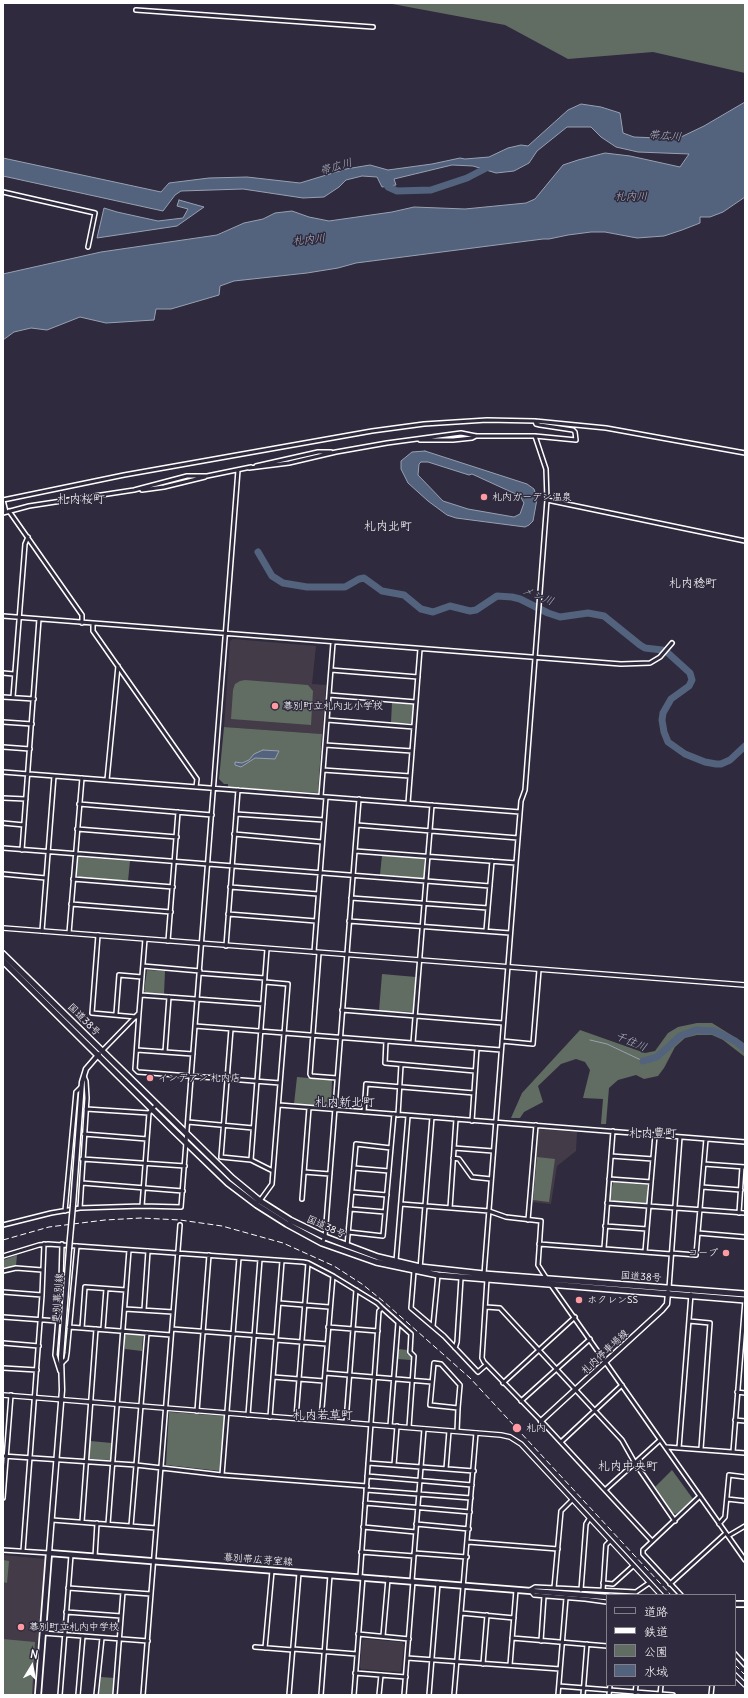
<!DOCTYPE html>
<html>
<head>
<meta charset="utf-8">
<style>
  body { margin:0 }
  #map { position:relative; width:748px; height:1698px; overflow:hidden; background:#2f2a3d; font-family:Delius,"Klee One",sans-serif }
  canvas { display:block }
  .frame { position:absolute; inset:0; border:4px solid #fff; pointer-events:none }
  .legend { position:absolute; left:606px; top:1594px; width:130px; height:92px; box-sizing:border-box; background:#2f2a3d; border:1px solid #827f8b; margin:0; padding:5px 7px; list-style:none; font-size:12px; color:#fff }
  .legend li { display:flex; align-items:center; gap:8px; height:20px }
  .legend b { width:20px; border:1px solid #827f8b }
  .north { position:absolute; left:12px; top:1646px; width:40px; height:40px; -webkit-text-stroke:3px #2f2a3d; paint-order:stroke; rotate:10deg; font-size:11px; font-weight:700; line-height:16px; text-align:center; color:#fff }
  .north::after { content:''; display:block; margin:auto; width:14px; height:18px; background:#fff; clip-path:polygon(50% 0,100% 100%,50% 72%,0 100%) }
</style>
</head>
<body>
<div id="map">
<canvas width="748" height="1698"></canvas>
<div class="frame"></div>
<ul class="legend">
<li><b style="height:5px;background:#2f2a3d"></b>道路</li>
<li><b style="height:5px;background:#fff"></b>鉄道</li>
<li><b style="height:11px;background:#616d62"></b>公園</li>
<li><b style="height:11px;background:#53627d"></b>水域</li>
</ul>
<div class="north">N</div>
</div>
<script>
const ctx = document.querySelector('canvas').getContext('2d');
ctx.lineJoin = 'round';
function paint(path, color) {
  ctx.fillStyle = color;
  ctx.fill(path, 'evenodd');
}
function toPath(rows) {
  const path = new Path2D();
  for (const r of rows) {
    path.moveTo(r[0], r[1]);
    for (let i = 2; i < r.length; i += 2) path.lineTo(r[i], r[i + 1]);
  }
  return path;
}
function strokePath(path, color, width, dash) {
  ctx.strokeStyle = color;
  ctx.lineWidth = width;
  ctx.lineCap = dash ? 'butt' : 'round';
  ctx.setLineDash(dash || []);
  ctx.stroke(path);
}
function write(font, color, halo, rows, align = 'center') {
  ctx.font = font + ' Delius,"Klee One",sans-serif';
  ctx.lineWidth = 3;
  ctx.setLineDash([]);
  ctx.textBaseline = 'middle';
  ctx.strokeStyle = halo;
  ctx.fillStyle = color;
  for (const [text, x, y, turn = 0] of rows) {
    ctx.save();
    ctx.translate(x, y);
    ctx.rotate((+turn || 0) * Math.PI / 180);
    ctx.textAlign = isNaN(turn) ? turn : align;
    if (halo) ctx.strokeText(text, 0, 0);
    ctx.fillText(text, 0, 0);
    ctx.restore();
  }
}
paint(toPath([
  [233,639,316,646,312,684,326,685,322,734,224,727,230,641],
  [539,1129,577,1132,576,1151,557,1166,551,1204,532,1202,537,1131],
  [3,1555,45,1559,33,1695,3,1695],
  [365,1639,402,1642,404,1645,401,1671,399,1672,361,1669,360,1667,362,1641]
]), '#433b48');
paint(toPath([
  [387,3,745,3,745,73,653,52,568,59,505,25],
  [245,680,308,685,313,691,311,725,231,719,233,690,235,684,240,681],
  [392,702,413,705,412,723,391,723],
  [224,727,322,734,318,793,228,787,228,784,224,784,219,779],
  [382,855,424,858,424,877,423,879,380,875],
  [79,857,130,861,128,881,78,877,76,875,77,858],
  [147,970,165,971,164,994,146,993,144,991],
  [382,974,416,977,413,1012,379,1011],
  [697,1023,712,1023,741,1041,745,1044,745,1057,723,1040,712,1035,697,1035,685,1038,675,1047,664,1068,658,1076,644,1079,636,1075,618,1080,609,1088,606,1124,601,1124,603,1099,583,1098,590,1070,585,1062,576,1059,561,1064,538,1086,543,1102,524,1112,520,1118,511,1118,522,1093,580,1030,645,1053,655,1051,668,1033,678,1027],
  [297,1077,332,1080,331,1106,330,1107,294,1104],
  [537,1157,555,1159,549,1202,533,1200],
  [613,1182,647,1185,647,1203,611,1201,610,1199],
  [17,1255,16,1266,3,1268,3,1260],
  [127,1334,143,1335,142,1351,125,1349,125,1336],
  [398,1349,408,1350,407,1354,412,1357,411,1360,397,1359],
  [169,1412,225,1416,220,1471,166,1465],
  [90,1441,112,1443,111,1460,90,1459,89,1458],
  [672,1470,693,1499,676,1514,673,1513,655,1487],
  [3,1560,9,1561,7,1583,3,1582],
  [3,1639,35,1642,32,1695,3,1695],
  [101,1677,115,1678,113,1695,99,1695]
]), '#616d62');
const water = toPath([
  [745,102,745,197,723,212,710,217,700,217,700,223,682,230,664,236,637,238,605,232,591,232,568,235,549,239,543,239,356,263,338,268,307,273,234,281,220,286,219,295,171,309,156,309,154,320,106,323,80,317,47,330,31,328,14,332,3,340,3,274,101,252,217,235,244,223,263,219,275,213,292,211,309,217,329,221,392,212,414,207,465,209,526,203,535,199,563,165,578,160,605,153,630,156,680,167,689,154,638,152,616,147,601,137,591,127,567,127,537,151,529,163,514,171,496,173,473,166,452,165,394,179,396,185,382,187,377,177,362,176,346,180,339,187,324,197,303,198,243,189,181,191,175,195,163,211,3,176,3,158,161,192,169,183,209,178,247,177,300,183,346,169,370,165,388,170,432,164,460,158,465,159,489,157,508,148,521,145,528,146,568,110,581,104,601,107,620,113,623,133,634,137,658,138,681,137,704,126,745,102],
  [179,200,204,207,177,226,97,238,104,208,117,212,158,221,183,218,188,209,177,206,179,200],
  [425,451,527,484,534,489,537,499,533,521,529,525,525,527,456,518,447,515,428,501,408,483,401,469,401,461,412,452,425,451],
  [421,462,428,462,469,475,472,474,520,496,524,503,520,514,514,517,468,509,443,501,418,475,419,464,421,462],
  [263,750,279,751,275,759,255,758,241,767,235,765,235,762,242,763,249,760,254,754,263,750]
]);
paint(water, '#53627d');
strokePath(water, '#98a1b1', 1);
strokePath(toPath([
  [590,1040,607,1044,643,1061]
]), '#98a1b1', 1);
strokePath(toPath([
  [383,179,388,187,397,191,431,190,467,178,492,165],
  [258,552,272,576,283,583,307,587,345,587,359,579,364,578,382,591,404,595,421,609,433,612,450,606,470,611,476,610,497,596,512,597,520,599,548,613,560,617,588,613,604,616,640,645,645,648,662,650],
  [668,653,690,673,692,680,689,686,671,699,663,713,662,720,664,732,668,742,685,754,705,762,716,764,721,764,730,760,745,746],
  [643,1061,657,1057,680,1036,696,1030,714,1031,735,1041,745,1049]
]), '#53627d', 7);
const minor = toPath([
  [136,10,373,27],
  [3,192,95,213,88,247],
  [420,440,453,440,472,438,476,436],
  [256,466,318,452,331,452],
  [249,468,289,463,336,452,387,443,461,433,476,436,535,436,576,440,575,432,573,430,540,425,536,424,535,421],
  [142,490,164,487,205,477],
  [3,500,124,475,372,431,424,424,487,420,535,421,606,428,745,453],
  [3,500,6,512],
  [547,500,745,541],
  [9,511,82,615,82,623],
  [3,513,29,506,134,490,187,476,207,476,251,467],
  [3,616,621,664,650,663,660,657,672,643],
  [93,624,93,631,197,779,196,787],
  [331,670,418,677],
  [3,673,14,674],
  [329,695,416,702],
  [3,697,34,699],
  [13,697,25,544,28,537],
  [327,720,414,727],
  [3,722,32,724],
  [325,745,412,751],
  [3,747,30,749],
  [323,770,410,776],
  [3,772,520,812],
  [107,780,118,666],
  [321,796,333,643],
  [3,798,26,799],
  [408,803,420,649],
  [79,804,212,815],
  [236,814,324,820],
  [3,823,24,825],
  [357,825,518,838],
  [77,829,177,837],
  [234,834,322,842],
  [3,848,490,886],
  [22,850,39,619],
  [355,851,516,863],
  [3,874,46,878],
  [73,879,173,887],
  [230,887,318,894],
  [351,898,488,908],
  [71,904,171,912],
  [228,914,316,921],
  [349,921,510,933],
  [42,931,54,776],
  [486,931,492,861],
  [69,933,82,778],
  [98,935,92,1013,136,1017],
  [168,941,178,812],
  [226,946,238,790],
  [314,952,326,797],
  [319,953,310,1074,311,1076,337,1078],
  [143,966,200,971],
  [199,973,265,978],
  [141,995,263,1004],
  [342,1010,503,1023],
  [139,1013,135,1069,138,1072,280,1083],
  [116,1014,119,975,142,977],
  [195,1026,501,1050],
  [231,1029,221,1157,251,1160,273,1171],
  [386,1041,385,1063,475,1071],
  [502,1041,533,1044,539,970],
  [413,1043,432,805],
  [137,1050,193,1054],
  [102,1051,139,1013,145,939],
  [165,1052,169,997],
  [279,1105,745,1142],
  [86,1109,149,1113,156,1105],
  [364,1112,366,1084,474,1093],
  [398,1115,401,1065],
  [472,1121,477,1048],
  [188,1122,253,1128],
  [84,1134,147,1139],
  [454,1148,493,1151],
  [611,1156,653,1159],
  [453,1158,459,1159,472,1177,491,1179],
  [82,1159,185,1166],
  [251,1160,267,949],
  [704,1164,745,1167],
  [354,1168,389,1171],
  [304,1172,330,1174],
  [609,1179,651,1182],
  [82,1183,183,1191],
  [702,1187,741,1190],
  [352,1192,387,1195],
  [302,1199,309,1108],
  [259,1202,272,1184,288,984,265,982],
  [607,1203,745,1213],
  [401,1204,489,1211,506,1217,541,1221,538,1265,547,1279],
  [142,1206,149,1113],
  [80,1208,87,1098,86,1081,84,1076],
  [450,1208,456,1119],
  [350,1209,385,1212],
  [65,1211,76,1092,81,1087],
  [739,1213,742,1167],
  [528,1220,536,1125],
  [3,1225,51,1213,80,1208,142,1206,181,1207,238,470],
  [605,1226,647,1229],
  [348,1232,383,1236,394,1114],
  [698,1233,745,1237],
  [322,1243,325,1237,327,1211,359,799],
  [539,1244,671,1254],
  [347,1246,356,1144,391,1148],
  [604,1248,613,1131],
  [645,1252,655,1135],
  [671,1253,696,1255,706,1139],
  [3,1256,39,1245,48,1244,303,1262,308,1263,333,1276,377,1303,382,1308,379,1311,360,1577],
  [396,1261,408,1116],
  [420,1269,432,1117],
  [3,1271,16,1268,42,1270],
  [414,1271,411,1308,444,1336,478,1372,486,1365],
  [484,1274,516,863,521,801,525,790,547,500,546,469,535,436],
  [487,1279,482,1358,484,1362,545,1425,652,1541],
  [551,1285,745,1560],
  [669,1288,680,1137],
  [3,1292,42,1295],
  [279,1303,329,1307],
  [486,1307,500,1308,622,1440,635,1463,675,1521],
  [382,1308,411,1334,410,1352,414,1356,409,1427],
  [125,1309,173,1312],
  [144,1310,148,1251],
  [3,1317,58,1321],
  [689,1321,710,1323,701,1449],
  [433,1326,438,1275],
  [69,1327,171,1335],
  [328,1327,378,1331],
  [82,1328,85,1287,126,1290],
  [103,1329,106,1289],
  [172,1329,276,1337],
  [276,1340,327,1344],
  [3,1343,39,1346],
  [455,1348,457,1342,461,1278],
  [61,1364,66,1359,67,1353,77,1246],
  [3,1368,37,1370],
  [60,1371,55,1355,61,1282,62,1244],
  [325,1373,432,1382],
  [273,1377,324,1381],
  [503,1383,575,1317],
  [737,1392,745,1393],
  [521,1401,590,1339],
  [197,1411,209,1255],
  [248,1415,260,1259],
  [270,1417,282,1261],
  [296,1418,308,1263],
  [321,1420,333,1276],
  [735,1420,745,1421],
  [346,1422,356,1290],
  [390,1426,398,1323],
  [457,1431,458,1408,460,1385,441,1364,434,1363,430,1405,458,1408],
  [561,1442,622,1385],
  [666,1447,745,1453],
  [679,1448,691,1294],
  [733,1452,745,1300],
  [3,1456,136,1465,222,1475,367,1486],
  [368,1463,474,1471],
  [394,1465,397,1426],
  [446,1469,449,1431],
  [222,1475,239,1258],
  [367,1476,472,1485],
  [366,1490,471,1498],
  [605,1490,660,1440],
  [3,1498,11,1395],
  [727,1499,745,1501],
  [365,1503,470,1512],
  [52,1520,156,1528],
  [82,1522,96,1329],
  [108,1524,129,1250],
  [416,1524,469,1529],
  [719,1524,725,1517,729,1475,745,1477],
  [131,1526,147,1333],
  [363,1527,416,1532],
  [728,1536,745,1526],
  [468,1542,558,1549],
  [3,1550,49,1553],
  [23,1551,42,1295,44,1244],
  [361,1552,414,1556],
  [414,1553,467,1557],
  [95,1557,97,1523],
  [412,1581,424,1429],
  [603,1583,613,1584,633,1566],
  [670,1584,726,1533],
  [68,1588,151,1594],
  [554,1588,561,1511,572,1500],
  [581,1590,586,1524,589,1519],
  [603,1590,606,1545,610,1541],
  [681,1595,643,1554,643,1550,700,1496],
  [607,1602,585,1599,534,1595,530,1590,535,1587,636,1592,649,1583],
  [66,1612,121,1616],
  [461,1613,514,1618],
  [43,1633,148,1641],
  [358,1634,409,1639],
  [383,1636,388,1579],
  [512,1638,607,1646],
  [541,1641,544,1596],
  [255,1647,293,1650],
  [265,1648,272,1571],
  [293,1649,357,1654],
  [735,1654,745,1665],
  [407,1658,560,1669],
  [483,1664,487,1615],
  [510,1665,516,1590],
  [355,1673,406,1677],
  [559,1686,673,1695],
  [60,1695,71,1555],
  [78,1695,83,1636],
  [96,1695,102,1638],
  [115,1695,123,1592],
  [143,1695,180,1225],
  [289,1695,299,1573],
  [321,1695,330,1575],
  [354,1695,363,1577],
  [379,1695,381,1675],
  [404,1695,413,1581],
  [429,1695,438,1583],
  [454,1695,476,1433],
  [558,1695,566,1598],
  [583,1695,587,1644],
  [609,1695,610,1685],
  [635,1695,636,1685],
  [660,1695,661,1685],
  [711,1695,712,1685]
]);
const tertiary = toPath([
  [3,928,745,985],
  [3,1395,501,1435,510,1437,521,1444,661,1595],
  [735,1675,745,1685]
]);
const secondary = toPath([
  [73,1205,82,1082,86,1069,99,1054],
  [541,1421,662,1310,667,1304,668,1292],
  [49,1553,62,1390,61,1357,69,1249]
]);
const primary = toPath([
  [735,1604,745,1604],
  [38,1695,49,1553,607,1597]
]);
const trunk = toPath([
  [3,954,232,1178,260,1201,290,1220,325,1237,378,1257,420,1267,484,1274,745,1294],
  [3,961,173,1130,228,1183,257,1205,287,1224,322,1243,376,1262,438,1275,745,1300]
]);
strokePath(minor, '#fff', 6);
strokePath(tertiary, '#fff', 6);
strokePath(secondary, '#fff', 7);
strokePath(primary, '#fff', 8);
strokePath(trunk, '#fff', 8);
strokePath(minor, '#2f2a3d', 3);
strokePath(tertiary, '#2f2a3d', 3.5);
strokePath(secondary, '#2f2a3d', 4);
strokePath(primary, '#2f2a3d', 4.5);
strokePath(trunk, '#2f2a3d', 5);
strokePath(toPath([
  [3,1240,49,1227,105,1220,141,1218,180,1220,222,1226,283,1243,334,1266,362,1284,383,1301,470,1378,671,1595],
  [735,1665,745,1675]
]), '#fff', 1, [6, 3]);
const secondaryBridge = toPath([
  [69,1249,73,1205]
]);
strokePath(secondaryBridge, '#fff', 7, []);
strokePath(secondaryBridge, '#2f2a3d', 4);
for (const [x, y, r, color] of [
  [484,497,4,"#ff9aa2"],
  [275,706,4,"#ff9aa2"],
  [150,1078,4,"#ff9aa2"],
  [726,1253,4,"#ff9aa2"],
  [579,1300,4,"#ff9aa2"],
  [517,1428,5,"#ff9aa2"],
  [21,1627,4,"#ff9aa2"]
]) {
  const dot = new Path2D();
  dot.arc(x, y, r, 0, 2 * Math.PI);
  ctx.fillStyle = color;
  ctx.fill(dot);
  strokePath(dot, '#2f2a3d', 1.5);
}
write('10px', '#fff', '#2f2a3d', [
  ["札内ガーデン温泉",492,497],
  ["幕別町立札内北小学校",283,706],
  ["インデアン 札内店",158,1078],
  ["コープ",718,1253,"right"],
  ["ホクレンSS",587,1300],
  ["札内",526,1428],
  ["幕別町立札内中学校",29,1627]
], 'left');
write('10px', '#fff', '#2f2a3d', [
  ["国道38号",84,1020,45],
  ["国道38号",326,1227,24],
  ["国道38号",641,1277,4],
  ["更別幕別線",58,1298,-86],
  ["札内停車場線",605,1352,-43],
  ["幕別帯広芽室線",258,1560,4]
]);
write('italic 11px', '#b2b8c4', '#2f2a3d', [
  ["帯広川",665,136,5],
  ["帯広川",336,167,-16],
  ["札内川",631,197],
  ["札内川",309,240,-6],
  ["メン川",538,596,23],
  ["千住川",631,1042,23]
]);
write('12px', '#fff', '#2f2a3d', [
  ["札内桜町",81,500],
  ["札内北町",388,527],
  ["札内稔町",693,584],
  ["札内新北町",345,1103],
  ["札内豊町",653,1134],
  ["札内若草町",323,1416],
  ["札内中央町",628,1467]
]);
</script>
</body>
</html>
